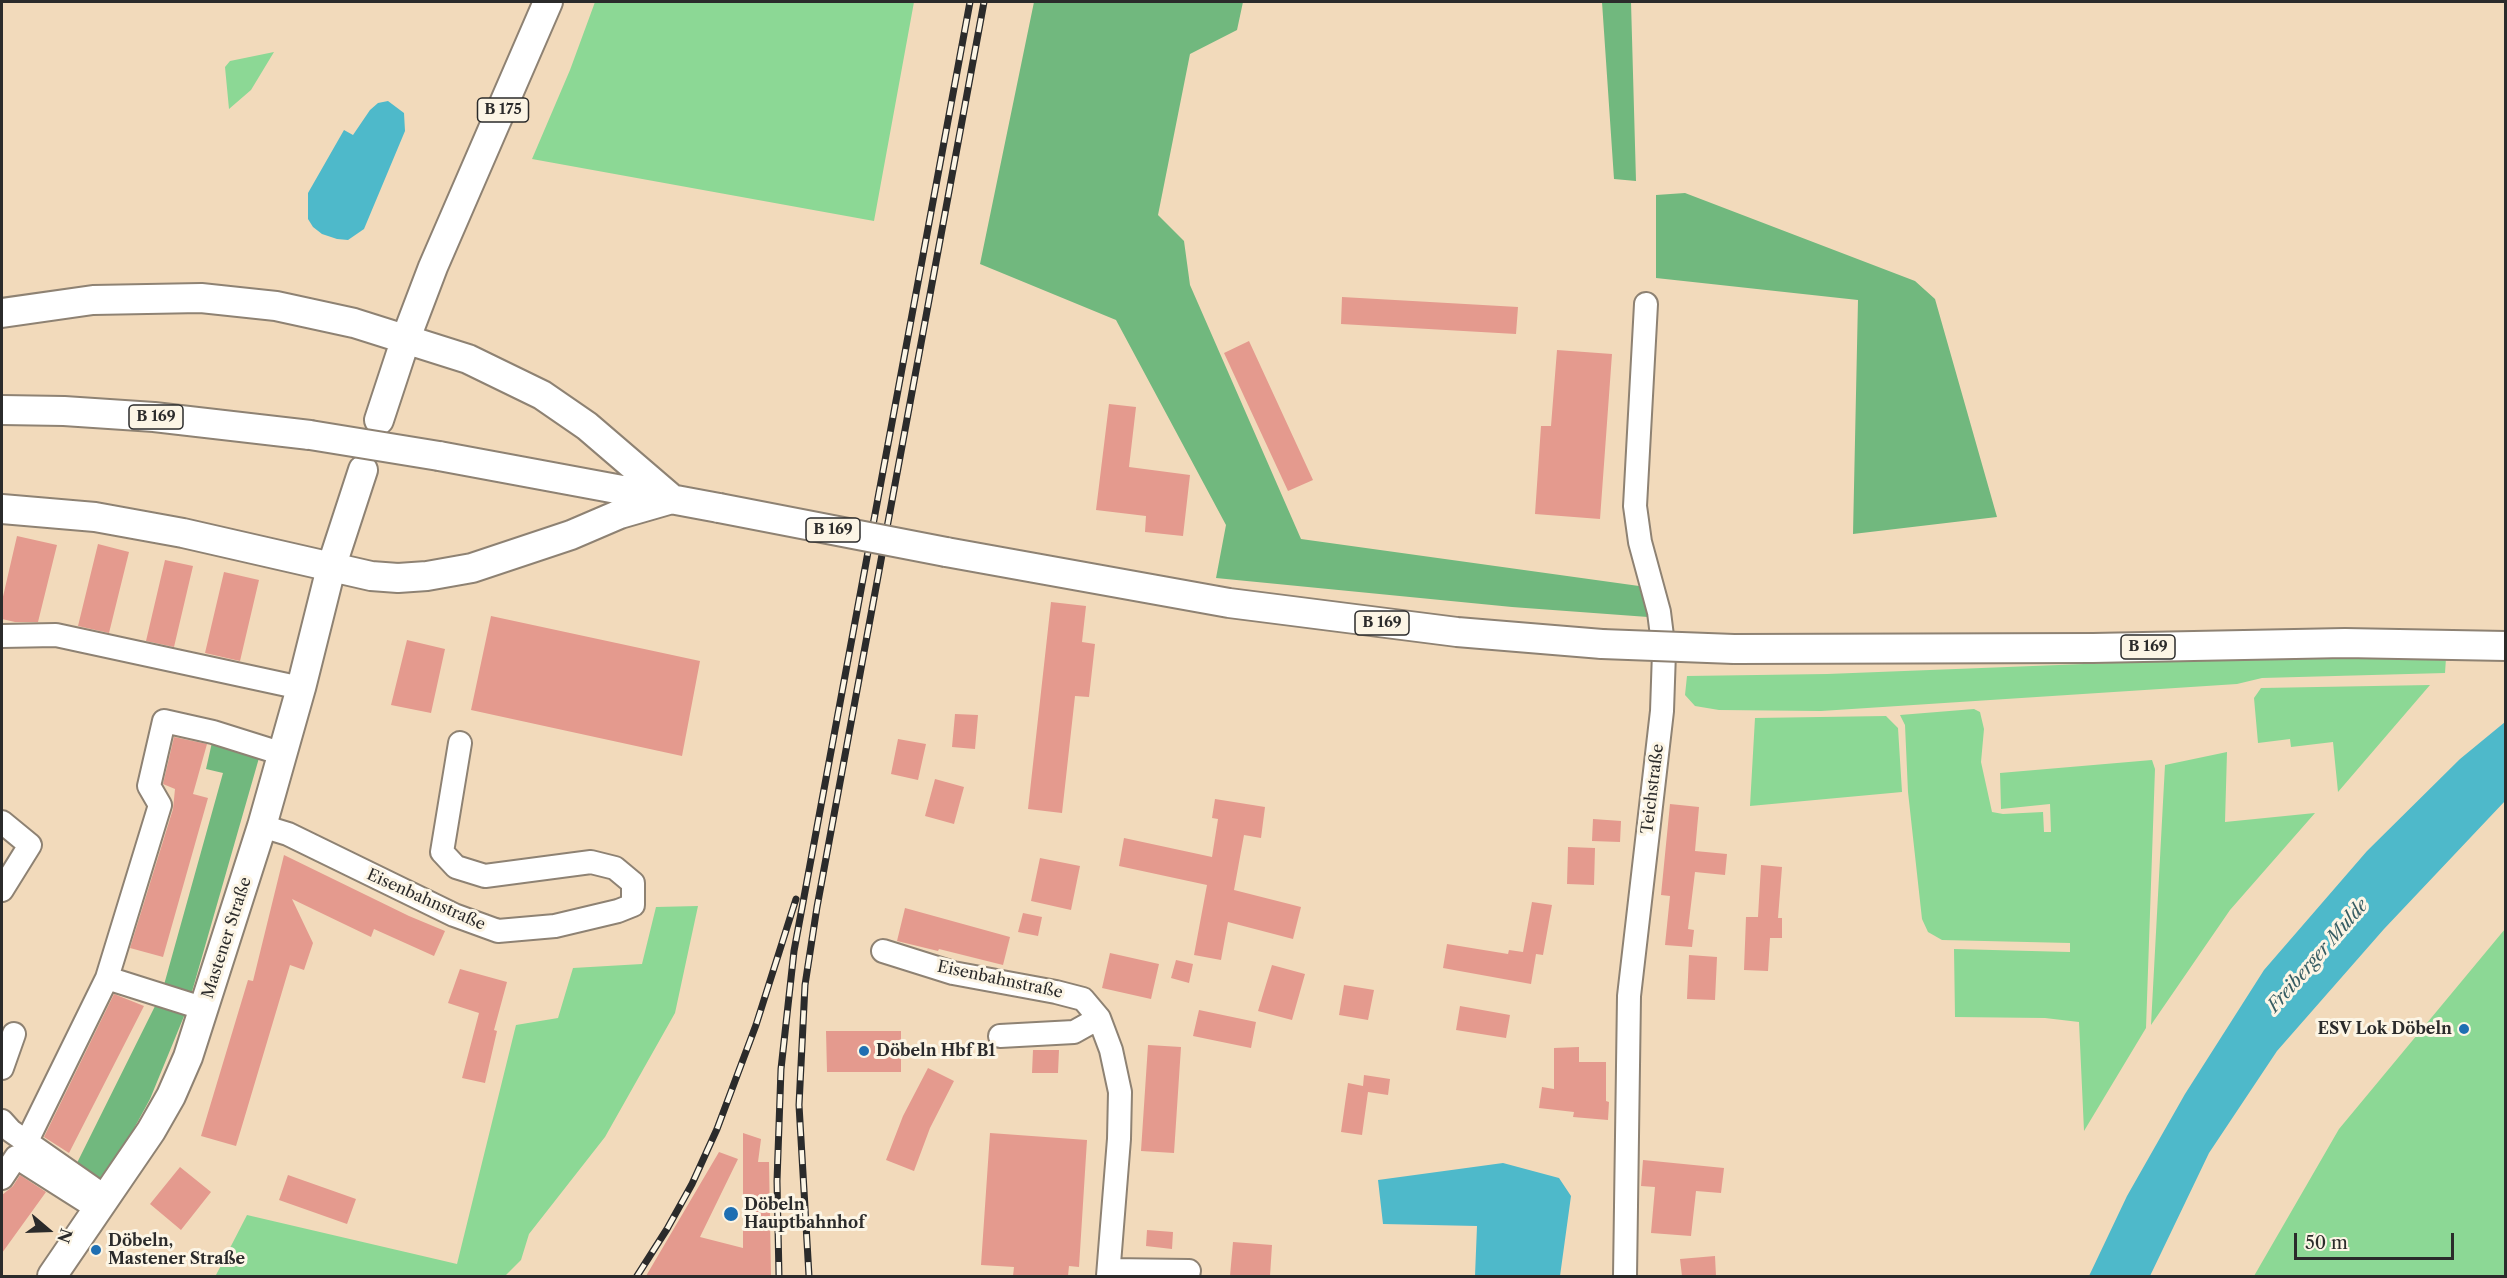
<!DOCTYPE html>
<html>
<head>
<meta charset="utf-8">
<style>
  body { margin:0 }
  #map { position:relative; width:2507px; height:1278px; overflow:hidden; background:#f2dabb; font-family:"Libre Caslon Text",serif }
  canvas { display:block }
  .frame { position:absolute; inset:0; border:3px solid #2b2b2b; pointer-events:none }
  .north { position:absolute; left:18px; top:1200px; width:60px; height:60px; -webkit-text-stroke:4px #fcf5e5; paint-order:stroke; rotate:109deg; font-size:16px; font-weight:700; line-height:24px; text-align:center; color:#2b2b2b }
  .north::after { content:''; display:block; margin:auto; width:21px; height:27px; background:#2b2b2b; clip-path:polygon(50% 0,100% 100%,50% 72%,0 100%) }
  .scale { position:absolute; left:2294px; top:1233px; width:160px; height:27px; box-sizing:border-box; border:3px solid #2b2b2b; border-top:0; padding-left:8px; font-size:18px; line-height:21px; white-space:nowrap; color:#2b2b2b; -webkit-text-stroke:4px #fcf5e5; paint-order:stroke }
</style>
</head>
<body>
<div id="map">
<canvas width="2507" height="1278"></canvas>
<div class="frame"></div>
<div class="north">N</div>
<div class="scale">50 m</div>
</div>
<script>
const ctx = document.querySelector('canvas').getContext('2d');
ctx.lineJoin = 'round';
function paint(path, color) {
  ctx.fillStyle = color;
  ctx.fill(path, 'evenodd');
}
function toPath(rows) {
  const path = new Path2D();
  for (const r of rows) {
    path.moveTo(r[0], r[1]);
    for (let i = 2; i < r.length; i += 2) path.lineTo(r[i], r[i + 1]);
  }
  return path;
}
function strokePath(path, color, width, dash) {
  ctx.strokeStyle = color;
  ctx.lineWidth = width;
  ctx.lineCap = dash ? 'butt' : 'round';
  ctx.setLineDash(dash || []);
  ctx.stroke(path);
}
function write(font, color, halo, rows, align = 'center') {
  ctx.font = font + ' "Libre Caslon Text",serif';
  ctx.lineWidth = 6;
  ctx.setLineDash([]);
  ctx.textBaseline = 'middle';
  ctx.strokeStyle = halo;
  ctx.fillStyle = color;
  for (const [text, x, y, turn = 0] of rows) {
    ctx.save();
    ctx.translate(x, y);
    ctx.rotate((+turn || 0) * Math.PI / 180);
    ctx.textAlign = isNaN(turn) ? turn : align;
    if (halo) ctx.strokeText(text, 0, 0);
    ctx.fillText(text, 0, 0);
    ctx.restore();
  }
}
paint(toPath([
  [595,2,914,2,874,221,532,159,570,70],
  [274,52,251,90,229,109,225,67,230,61],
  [2338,658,2446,658,2445,673,2262,678,2237,684,1821,711,1719,710,1695,706,1685,695,1687,676,1827,674,2136,662],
  [2430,685,2338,792,2333,742,2291,747,2290,739,2258,743,2254,698,2261,688],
  [1974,709,1980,712,1984,729,1981,762,1992,812,2003,814,2043,812,2044,832,2051,832,2050,804,2001,809,2000,773,2152,760,2155,769,2146,1028,2084,1131,2079,1022,2045,1018,1955,1017,1954,949,2070,952,2070,943,1942,940,1928,932,1922,919,1908,792,1905,725,1900,715],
  [1886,716,1898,728,1902,792,1750,806,1755,718],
  [2227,752,2225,822,2315,813,2230,910,2151,1025,2165,765],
  [698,906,675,1013,605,1137,529,1234,521,1260,505,1276,216,1275,247,1215,457,1264,516,1025,558,1018,573,968,642,964,656,907],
  [2505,929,2505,1276,2254,1276,2339,1129]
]), '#8cd895');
paint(toPath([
  [1034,2,1243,2,1237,30,1190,54,1158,215,1184,241,1190,285,1301,539,1639,586,1648,617,1512,607,1216,578,1226,525,1116,320,980,264],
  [1602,2,1631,2,1636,181,1614,179],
  [1685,193,1915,281,1935,299,1997,517,1853,534,1858,300,1656,278,1656,195],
  [213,738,261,751,187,1009,150,1099,131,1134,98,1181,75,1167,162,992,223,773,206,769]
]), '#71b87e');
paint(toPath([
  [388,101,404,113,405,131,364,229,348,240,337,239,322,234,313,227,308,219,308,193,344,130,353,135,370,110,378,103],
  [2505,722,2505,801,2384,929,2277,1051,2209,1153,2150,1276,2089,1276,2127,1196,2185,1094,2264,970,2367,851,2460,759],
  [1503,1163,1559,1178,1571,1196,1560,1276,1475,1276,1477,1226,1383,1224,1378,1180]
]), '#4eb9ca');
paint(toPath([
  [1342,297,1518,307,1516,334,1341,324],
  [1249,341,1313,480,1288,491,1224,353],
  [1557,350,1612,354,1600,519,1535,514,1541,426,1551,426],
  [1109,404,1136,407,1129,467,1190,475,1183,536,1145,532,1146,516,1096,510],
  [17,536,57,545,38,622,15,622,2,619,2,601],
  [98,544,129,552,109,633,78,626],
  [165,560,193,566,174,647,146,641],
  [224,572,259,580,240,661,205,653],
  [1051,602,1086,606,1082,642,1095,644,1089,697,1075,696,1062,813,1028,809],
  [491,616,700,661,682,756,471,710],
  [407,640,445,649,431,713,391,705],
  [955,714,978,715,975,749,952,747],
  [174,737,207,744,193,794,208,798,163,957,130,948,173,809,175,789,163,784],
  [898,739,926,744,918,780,891,774],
  [935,779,964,787,954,824,925,816],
  [1215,799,1265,807,1261,838,1244,835,1234,890,1301,907,1293,939,1228,922,1221,960,1194,955,1207,885,1119,866,1124,838,1212,857,1218,819,1212,818],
  [1670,804,1699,807,1695,851,1727,854,1725,875,1695,872,1688,929,1694,930,1692,947,1665,945,1670,896,1661,895],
  [1593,819,1621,821,1620,842,1592,841],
  [1568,847,1595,848,1594,885,1567,884],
  [284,855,409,916,445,931,434,956,374,929,371,937,292,899,313,943,304,970,290,965,236,1146,201,1136,248,980,253,981],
  [1040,858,1080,866,1071,910,1031,901],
  [1761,865,1782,867,1778,918,1782,918,1782,938,1770,938,1768,971,1744,970,1746,917,1758,917],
  [1532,902,1552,905,1543,955,1536,954,1531,984,1443,968,1447,944,1508,954,1509,950,1523,952],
  [905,908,1010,937,1003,965,939,949,938,951,897,941],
  [1023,913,1042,917,1038,936,1018,932],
  [1110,953,1159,964,1151,999,1102,988],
  [1689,955,1717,957,1715,1000,1687,999],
  [1176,960,1193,964,1189,983,1171,978],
  [1272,965,1305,974,1292,1020,1258,1011],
  [460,969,507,982,494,1030,497,1031,485,1083,462,1078,479,1013,448,1003],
  [1344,985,1374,990,1368,1020,1339,1015],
  [114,994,144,1006,69,1153,44,1137],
  [1460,1006,1510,1015,1506,1038,1456,1030],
  [1199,1010,1256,1022,1251,1048,1193,1036],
  [826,1031,901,1031,901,1072,827,1072],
  [1148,1045,1181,1047,1174,1153,1141,1151],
  [1579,1047,1579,1062,1606,1062,1606,1101,1609,1102,1608,1120,1573,1117,1574,1112,1539,1108,1542,1087,1554,1089,1554,1048],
  [1033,1050,1059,1050,1058,1073,1032,1073],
  [928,1068,954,1081,930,1128,914,1171,886,1160,903,1116],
  [1364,1075,1390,1079,1388,1095,1368,1092,1362,1135,1341,1132,1348,1083,1363,1086],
  [743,1133,761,1139,758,1162,769,1162,771,1276,646,1276,719,1152,738,1159,700,1237,743,1248],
  [990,1133,1087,1140,1079,1267,1069,1266,1068,1276,1013,1276,1014,1267,981,1265],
  [1643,1160,1724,1168,1721,1193,1696,1191,1691,1236,1651,1233,1655,1187,1641,1186],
  [180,1167,211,1192,181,1230,150,1204],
  [20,1175,46,1192,2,1253,2,1195,13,1186],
  [288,1175,356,1199,347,1224,279,1200],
  [1147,1230,1173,1232,1172,1249,1146,1246],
  [1233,1242,1272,1245,1270,1276,1230,1276],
  [1715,1256,1716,1276,1682,1276,1680,1259]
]), '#e49a8e');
const minor = toPath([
  [2,636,56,635,301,688],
  [2,822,30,845,2,890],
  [262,826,288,834,454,915,498,931,555,926,618,911,633,905,633,883,615,868,591,862,485,876,456,867,442,852,460,743],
  [883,951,953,973,1056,992,1083,999,1099,1018,1111,1050,1120,1092,1119,1139,1108,1276],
  [205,1009,107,978,160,805,149,786,164,721,213,732,283,754],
  [1000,1036,1074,1032,1099,1018],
  [2,1068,14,1034],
  [2,1121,11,1131,107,1198],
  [27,1141,107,978],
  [2,1178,16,1157,98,1209],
  [1109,1270,1189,1271],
  [1625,1276,1629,996,1662,711,1664,652,1659,612,1640,542,1635,506,1646,304]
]);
const major = toPath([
  [2,313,93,300,201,298,276,306,354,323,468,359,542,395,587,426,672,499],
  [2,410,64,411,154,417,310,435],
  [379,420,406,338,433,267,548,2],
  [439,456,719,508],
  [2,509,95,517,183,533,371,576,398,578,427,576,472,568,571,535,620,514,672,499],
  [946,552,1229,603,1457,632,1602,644],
  [1734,649,2093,648,2345,643,2506,646],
  [52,1276,151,1131,171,1096,188,1057,262,826,301,688,331,568,363,470]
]);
strokePath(minor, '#8e8273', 26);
strokePath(major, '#8e8273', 32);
strokePath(minor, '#fff', 22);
strokePath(major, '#fff', 28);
const rail = toPath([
  [637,1276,667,1229,692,1184,717,1129,756,1025,796,899],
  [779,1276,777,1181,781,1069,794,951,970,2],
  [809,1276,799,1105,805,985,817,907,984,2]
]);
strokePath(rail, '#2b2b2b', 7);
strokePath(rail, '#fcf5e5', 4.5, [14]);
const majorBridge = toPath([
  [310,435,439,456],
  [719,508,946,552],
  [1602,644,1734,649]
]);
strokePath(majorBridge, '#8e8273', 32, []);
strokePath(majorBridge, '#fff', 28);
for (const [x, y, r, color] of [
  [2464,1029,6,"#1f6fb2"],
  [864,1051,6,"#1f6fb2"],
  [731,1214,8,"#1f6fb2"],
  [96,1250,6,"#1f6fb2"]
]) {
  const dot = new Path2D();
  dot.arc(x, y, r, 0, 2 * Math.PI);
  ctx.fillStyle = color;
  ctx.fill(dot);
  strokePath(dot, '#fcf5e5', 2);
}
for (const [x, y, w] of [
  [503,110,51],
  [156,417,54],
  [833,530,54],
  [1382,623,54],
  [2148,647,54]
]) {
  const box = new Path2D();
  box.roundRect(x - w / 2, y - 12, w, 24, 4.5);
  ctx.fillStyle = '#fcf5e5';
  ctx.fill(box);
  strokePath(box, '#2b2b2b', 1.5);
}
write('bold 15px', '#2b2b2b', null, [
  ["B 175",503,110],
  ["B 169",156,417],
  ["B 169",833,530],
  ["B 169",1382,623],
  ["B 169",2148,647]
]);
write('16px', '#2b2b2b', '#fcf5e5', [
  ["Teichstraße",1653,789,-83],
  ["Eisenbahnstraße",426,900,24],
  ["Mastener Straße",227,938,-72],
  ["Eisenbahnstraße",1000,980,12]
]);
write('bold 16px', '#2b2b2b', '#fcf5e5', [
  ["ESV Lok Döbeln",2452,1029,"right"],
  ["Döbeln Hbf B1",876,1051],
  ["Döbeln",744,1205],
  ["Hauptbahnhof",744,1223],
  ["Döbeln,",108,1241],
  ["Mastener Straße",108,1259]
], 'left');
write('italic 18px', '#375d63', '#fcf5e5', [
  ["Freiberger Mulde",2318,956,-49]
]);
</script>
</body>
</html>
